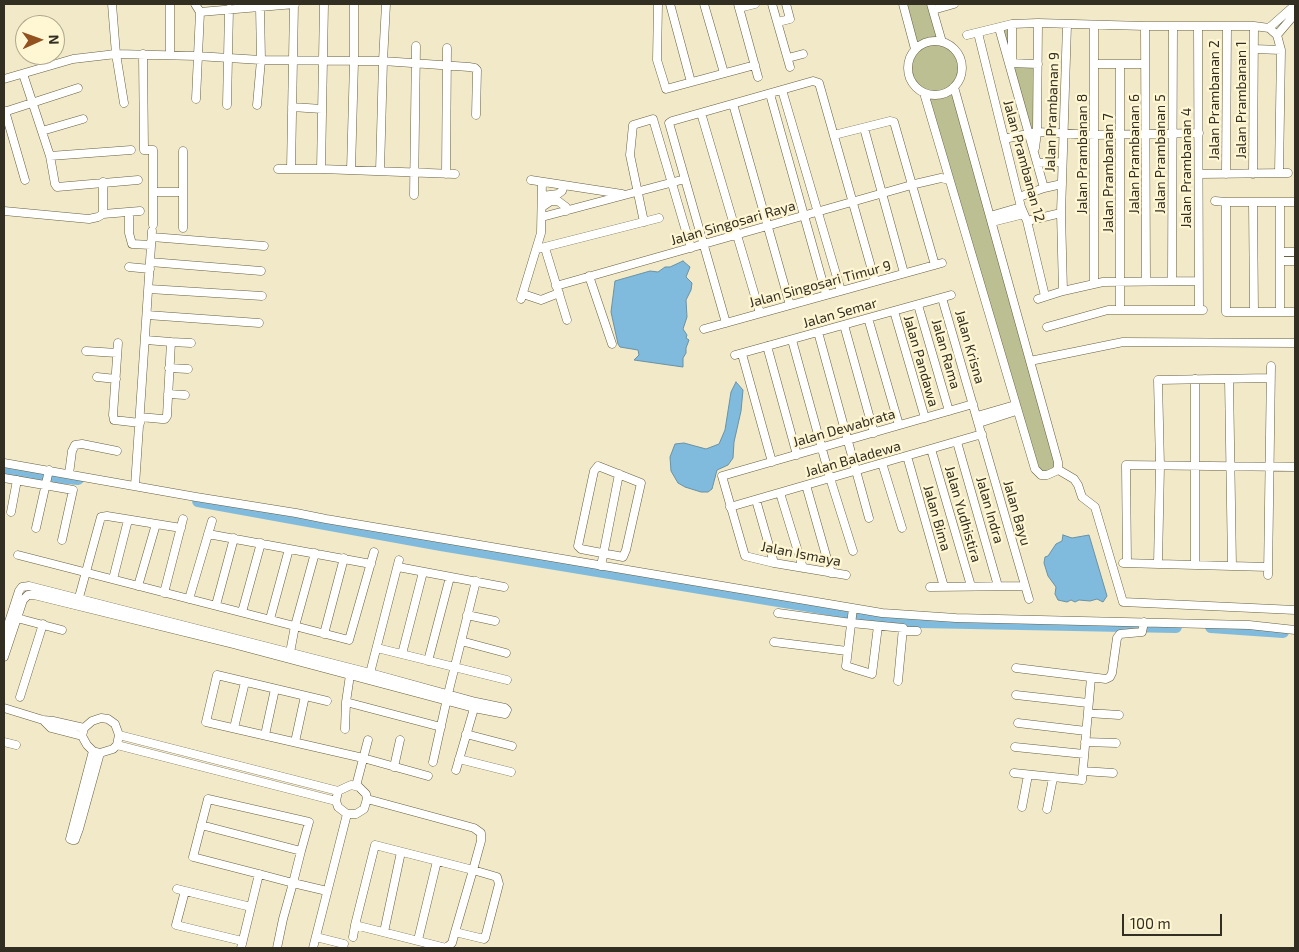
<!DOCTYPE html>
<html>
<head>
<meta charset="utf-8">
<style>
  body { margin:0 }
  #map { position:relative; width:1299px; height:952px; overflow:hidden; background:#f1e9c7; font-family:"Exo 2",sans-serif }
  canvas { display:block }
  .frame { position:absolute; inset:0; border:5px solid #322e21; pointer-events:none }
  .north { position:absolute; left:15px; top:15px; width:50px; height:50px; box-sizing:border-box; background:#fff7d4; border:1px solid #ada78c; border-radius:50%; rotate:88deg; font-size:14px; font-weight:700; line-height:20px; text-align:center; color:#322e21 }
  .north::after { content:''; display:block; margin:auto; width:18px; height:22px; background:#93511f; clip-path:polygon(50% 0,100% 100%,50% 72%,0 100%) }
  .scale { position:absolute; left:1122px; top:914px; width:100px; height:22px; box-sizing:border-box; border:2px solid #322e21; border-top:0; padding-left:6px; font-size:15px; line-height:18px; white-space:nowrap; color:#322e21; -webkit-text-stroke:4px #fff7d4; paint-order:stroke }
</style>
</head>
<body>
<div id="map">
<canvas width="1299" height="952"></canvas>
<div class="frame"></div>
<div class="north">N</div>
<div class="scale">100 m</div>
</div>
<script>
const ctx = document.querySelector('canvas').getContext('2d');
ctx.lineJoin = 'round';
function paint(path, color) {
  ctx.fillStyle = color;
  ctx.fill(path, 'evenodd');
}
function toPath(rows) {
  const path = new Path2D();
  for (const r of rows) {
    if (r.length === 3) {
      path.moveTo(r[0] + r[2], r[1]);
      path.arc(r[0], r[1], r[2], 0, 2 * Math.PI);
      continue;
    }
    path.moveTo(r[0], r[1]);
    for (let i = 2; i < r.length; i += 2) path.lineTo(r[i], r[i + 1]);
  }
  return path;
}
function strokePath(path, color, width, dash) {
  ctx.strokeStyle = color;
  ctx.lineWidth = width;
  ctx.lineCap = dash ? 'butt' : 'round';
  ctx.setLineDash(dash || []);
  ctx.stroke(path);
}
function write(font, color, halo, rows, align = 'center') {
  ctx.font = font + ' "Exo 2",sans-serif';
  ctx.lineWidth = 4.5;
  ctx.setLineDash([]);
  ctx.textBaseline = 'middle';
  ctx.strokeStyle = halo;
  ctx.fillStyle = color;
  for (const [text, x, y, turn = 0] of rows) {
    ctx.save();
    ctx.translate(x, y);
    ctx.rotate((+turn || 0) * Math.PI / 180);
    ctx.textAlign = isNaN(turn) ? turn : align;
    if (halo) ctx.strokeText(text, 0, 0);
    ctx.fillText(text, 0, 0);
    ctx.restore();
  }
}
paint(toPath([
  [903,4,931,4,942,41,955,50,960,58,961,74,954,87,1057,469,1038,473,949,180,940,176,946,170,924,93,912,83,908,73,910,57,915,48],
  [1012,24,1012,63,1038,64,1035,151,999,28],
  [4,463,882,613,1201,623,1281,632,1212,627,919,622,883,617,504,556,78,479,48,476,46,484,4,478]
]), '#bbbf92');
const water = toPath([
  [683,261,690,267,686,277,692,283,691,290,686,300,687,317,683,329,687,335,686,338,689,340,686,348,686,353,683,358,683,367,634,360,639,355,638,350,620,347,618,344,611,312,615,281,650,271,658,272,665,267,670,267,683,261],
  [736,382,743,390,741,411,734,442,733,458,728,465,717,470,712,489,708,492,701,492,685,487,678,483,671,471,670,457,675,444,684,443,706,449,719,444,725,430,731,392,736,382],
  [1063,535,1072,538,1089,535,1107,596,1103,602,1097,599,1090,601,1079,600,1075,602,1071,600,1067,602,1058,600,1055,594,1056,587,1048,576,1044,563,1045,557,1048,556,1056,544,1062,541,1063,535]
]);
paint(water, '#80bbdd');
strokePath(water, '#6991a5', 1);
strokePath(toPath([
  [4,469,44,476,78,479],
  [198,501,441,545,863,615,919,622,1176,627],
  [1211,627,1283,632]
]), '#80bbdd', 12);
const minor = toPath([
  [112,4,116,54,124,103],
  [170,4,170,55],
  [195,4,200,12,196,99],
  [658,4,657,60,666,89,755,65],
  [670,4,691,82],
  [704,4,724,73],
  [738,4,758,77],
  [772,4,790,67],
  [903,4,915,49],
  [931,4,942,42],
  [739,8,755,4],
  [933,10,954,4],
  [200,12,295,4],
  [778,22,790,19,786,4],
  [1094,26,1094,283],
  [1145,26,1146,281],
  [1198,26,1199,310],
  [999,28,1044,188],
  [1269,28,1295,5],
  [978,33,1021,207,1027,221,1045,296],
  [967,35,1012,24,1038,23,1145,26,1254,26,1269,28,1277,35,1281,50,1279,173],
  [1277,35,1295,14],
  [935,68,27],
  [1254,49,1281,50],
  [143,54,144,150,153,150,153,192],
  [788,58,803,54],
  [1012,61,1012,24],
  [1009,63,1038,64],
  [1094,64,1145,64],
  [1120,64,1120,309],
  [23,74,50,156,131,150],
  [4,79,73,59,116,54,197,56,261,60,383,61,469,67,475,68,477,70,476,115],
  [782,90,841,291],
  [924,93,1035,469,1041,475,1047,475,1056,471,1058,467,1058,462,954,87],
  [770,94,826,294],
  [733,104,790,305],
  [227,105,229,9],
  [257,105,261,60,260,7],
  [292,107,322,109],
  [5,111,25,180],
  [4,112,78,88],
  [701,113,760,313],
  [864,128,904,273],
  [42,131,83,119],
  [834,135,890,121,894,122,935,265],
  [1004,139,1037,132,1095,135,1199,133],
  [1035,148,1037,132,1038,23],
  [50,156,55,184,57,187,138,180],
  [1037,163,1062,162],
  [278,169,321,169,455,174],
  [291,169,294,4],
  [321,169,324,4],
  [351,170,354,62,354,4],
  [380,171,383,61,386,4],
  [446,174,447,48],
  [1199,174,1288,173],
  [1226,174,1227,26],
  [1253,174,1254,26],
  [531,180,622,194],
  [414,195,416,46],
  [542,196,558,194,562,191,564,185],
  [1019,197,1044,188,1062,184],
  [1215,201,1226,202],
  [1226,202,1280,202,1280,312,1226,312,1226,202],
  [1253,202,1254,312],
  [1280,202,1294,202],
  [542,207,551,201,558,201,566,207,566,211],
  [4,211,89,219,98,217,103,214,140,211],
  [129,212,129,233,132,244,151,245],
  [103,214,103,182],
  [990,216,1021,207],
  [542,217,685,179],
  [1027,221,1061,213],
  [644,222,630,155,633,125,653,119,691,248],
  [992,222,1024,214],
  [153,225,153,192,183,192],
  [183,228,183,151],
  [152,237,264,246],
  [545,248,567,320],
  [537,249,659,218],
  [1280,252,1295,252],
  [1280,261,1295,261],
  [150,262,261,271],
  [129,267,150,269],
  [589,276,612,344],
  [1172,281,1173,26],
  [556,286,915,184,941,178,949,180],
  [149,289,262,296],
  [1063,291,1061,213,1067,25],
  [523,294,541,300,559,293],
  [942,298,1029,599],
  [521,299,541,233,542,182],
  [1038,299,1063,291,1103,282,1199,281],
  [918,305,949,411],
  [894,311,925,418],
  [1280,312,1293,312],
  [147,315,259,323],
  [868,318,899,425],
  [726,323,669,123,672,121,813,81,819,83,875,281],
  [844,325,874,433],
  [1047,327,1108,310,1203,310],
  [704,329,942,263],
  [818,332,869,518],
  [792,340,830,478,853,551],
  [171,342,191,343],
  [118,343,113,415,114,420,140,423],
  [767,346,797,455],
  [86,351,117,353],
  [742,354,772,462],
  [735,355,951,295],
  [1030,361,1123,342,1295,343],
  [169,368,188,369],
  [97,377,116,379],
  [1195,379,1195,565],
  [1229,379,1232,566],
  [168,394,185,395],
  [977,416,1015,405],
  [140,417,162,419,165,419,167,416,171,342,146,340],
  [979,423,1016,411],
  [957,442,998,586],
  [931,449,971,586],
  [907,456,944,587],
  [4,463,196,497,296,513,326,519,882,613,956,618,1249,625,1295,630],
  [882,463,902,528],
  [598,466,641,483,626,550,623,557,581,549,578,546,594,471,598,466],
  [1057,469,1074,479,1078,485,1082,497,1095,507,1123,602,1295,610],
  [69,474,72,451,75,445,82,444,117,451],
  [4,478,73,490,62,540],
  [806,485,831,573],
  [135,486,152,231],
  [780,493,803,568],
  [756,500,774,563],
  [730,507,982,434],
  [11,512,17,480],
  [36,528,49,470],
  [208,534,371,564],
  [18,555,349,640,374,552],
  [1123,563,1268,567],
  [1127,563,1126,465,1295,467],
  [1158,564,1160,466,1158,380,1270,378],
  [601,566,619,474],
  [398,567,504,587],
  [846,575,774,563,745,556,722,476,973,404],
  [1268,575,1271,366],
  [113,579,128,520],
  [138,586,156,524],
  [930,587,1025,586],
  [164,593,183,519],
  [189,599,212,521],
  [78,601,101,517,107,516,181,528],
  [216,605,234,538],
  [853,608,846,666,872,674,878,626],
  [242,612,261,543],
  [778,613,851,623,903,628,906,631,917,631],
  [467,615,495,621],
  [13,617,62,630],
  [270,619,289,549],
  [324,634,344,558],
  [4,637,19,591,22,587,29,586,370,673,476,702,505,708,507,710,505,714,474,708,233,644,34,595,28,595,23,600,4,657],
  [461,641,506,653],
  [774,642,847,651],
  [377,648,507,680],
  [402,654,423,572],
  [289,658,295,626,315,553],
  [428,661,450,577],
  [1016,668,1106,679,1110,677,1112,673,1117,638,1120,634,1142,632,1144,622],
  [369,677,399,560],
  [898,681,903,628],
  [1016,695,1088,703],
  [20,697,43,624],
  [327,701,217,675,206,722,363,758,428,776],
  [346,702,441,727],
  [4,708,43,720,53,721,84,728],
  [1088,713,1119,715],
  [43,720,51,728,82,736,87,745,93,751,100,753,113,749,117,745,119,735,115,724,108,719,101,718,92,721,84,728,82,736],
  [1018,723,1086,731],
  [234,728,245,682],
  [345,729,346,702,350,675],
  [466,734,512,746],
  [119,735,338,791,351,785,359,787,366,794,367,799,364,809,356,814,347,814,338,807,336,801,338,791],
  [265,735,275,689],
  [4,742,16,745],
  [295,742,305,696],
  [1085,742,1116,743],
  [117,745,336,801],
  [1015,747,1084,754],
  [93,751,70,839,72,840,75,840,79,829,100,753],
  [459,759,511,772],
  [433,762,448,694,476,581],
  [394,767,400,740],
  [456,770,475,705],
  [1083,771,1113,773],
  [1014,773,1082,780,1091,678],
  [356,786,368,740],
  [367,799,474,828,481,833,481,841,473,870,455,932,452,943,446,948,355,925,375,845,473,870,497,877,499,884,485,938,484,939,455,932],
  [1022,807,1028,775],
  [1047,809,1053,778],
  [201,825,301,851],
  [177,889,251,907],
  [185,891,176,925,242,941],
  [384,932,401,852],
  [316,937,344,944],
  [353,937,355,925],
  [418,940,437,861],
  [241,948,259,874],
  [277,948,283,919,293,883,301,851,309,822,208,799,193,857,259,874,293,883,327,891],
  [313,948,347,814]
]);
strokePath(minor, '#686042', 9);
strokePath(minor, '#fff', 8);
write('14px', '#322e21', '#fff7d4', [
  ["Jalan Prambanan 2",1214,100,-90],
  ["Jalan Prambanan 1",1241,100,-90],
  ["Jalan Prambanan 9",1052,112,-88],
  ["Jalan Prambanan 8",1082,154,-90],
  ["Jalan Prambanan 6",1134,154,-90],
  ["Jalan Prambanan 5",1160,154,-90],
  ["Jalan Prambanan 12",1024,161,75],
  ["Jalan Prambanan 4",1186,168,-90],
  ["Jalan Prambanan 7",1108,173,-90],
  ["Jalan Singosari Raya",733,223,-16],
  ["Jalan Singosari Timur 9",820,284,-15],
  ["Jalan Semar",840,313,-16],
  ["Jalan Krisna",970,347,74],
  ["Jalan Rama",946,354,74],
  ["Jalan Pandawa",921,361,74],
  ["Jalan Dewabrata",844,428,-16],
  ["Jalan Baladewa",853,459,-16],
  ["Jalan Indra",990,510,74],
  ["Jalan Bayu",1017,513,74],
  ["Jalan Yudhistira",963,514,74],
  ["Jalan Bima",937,518,74],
  ["Jalan Ismaya",801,554,11]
]);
</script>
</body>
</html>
